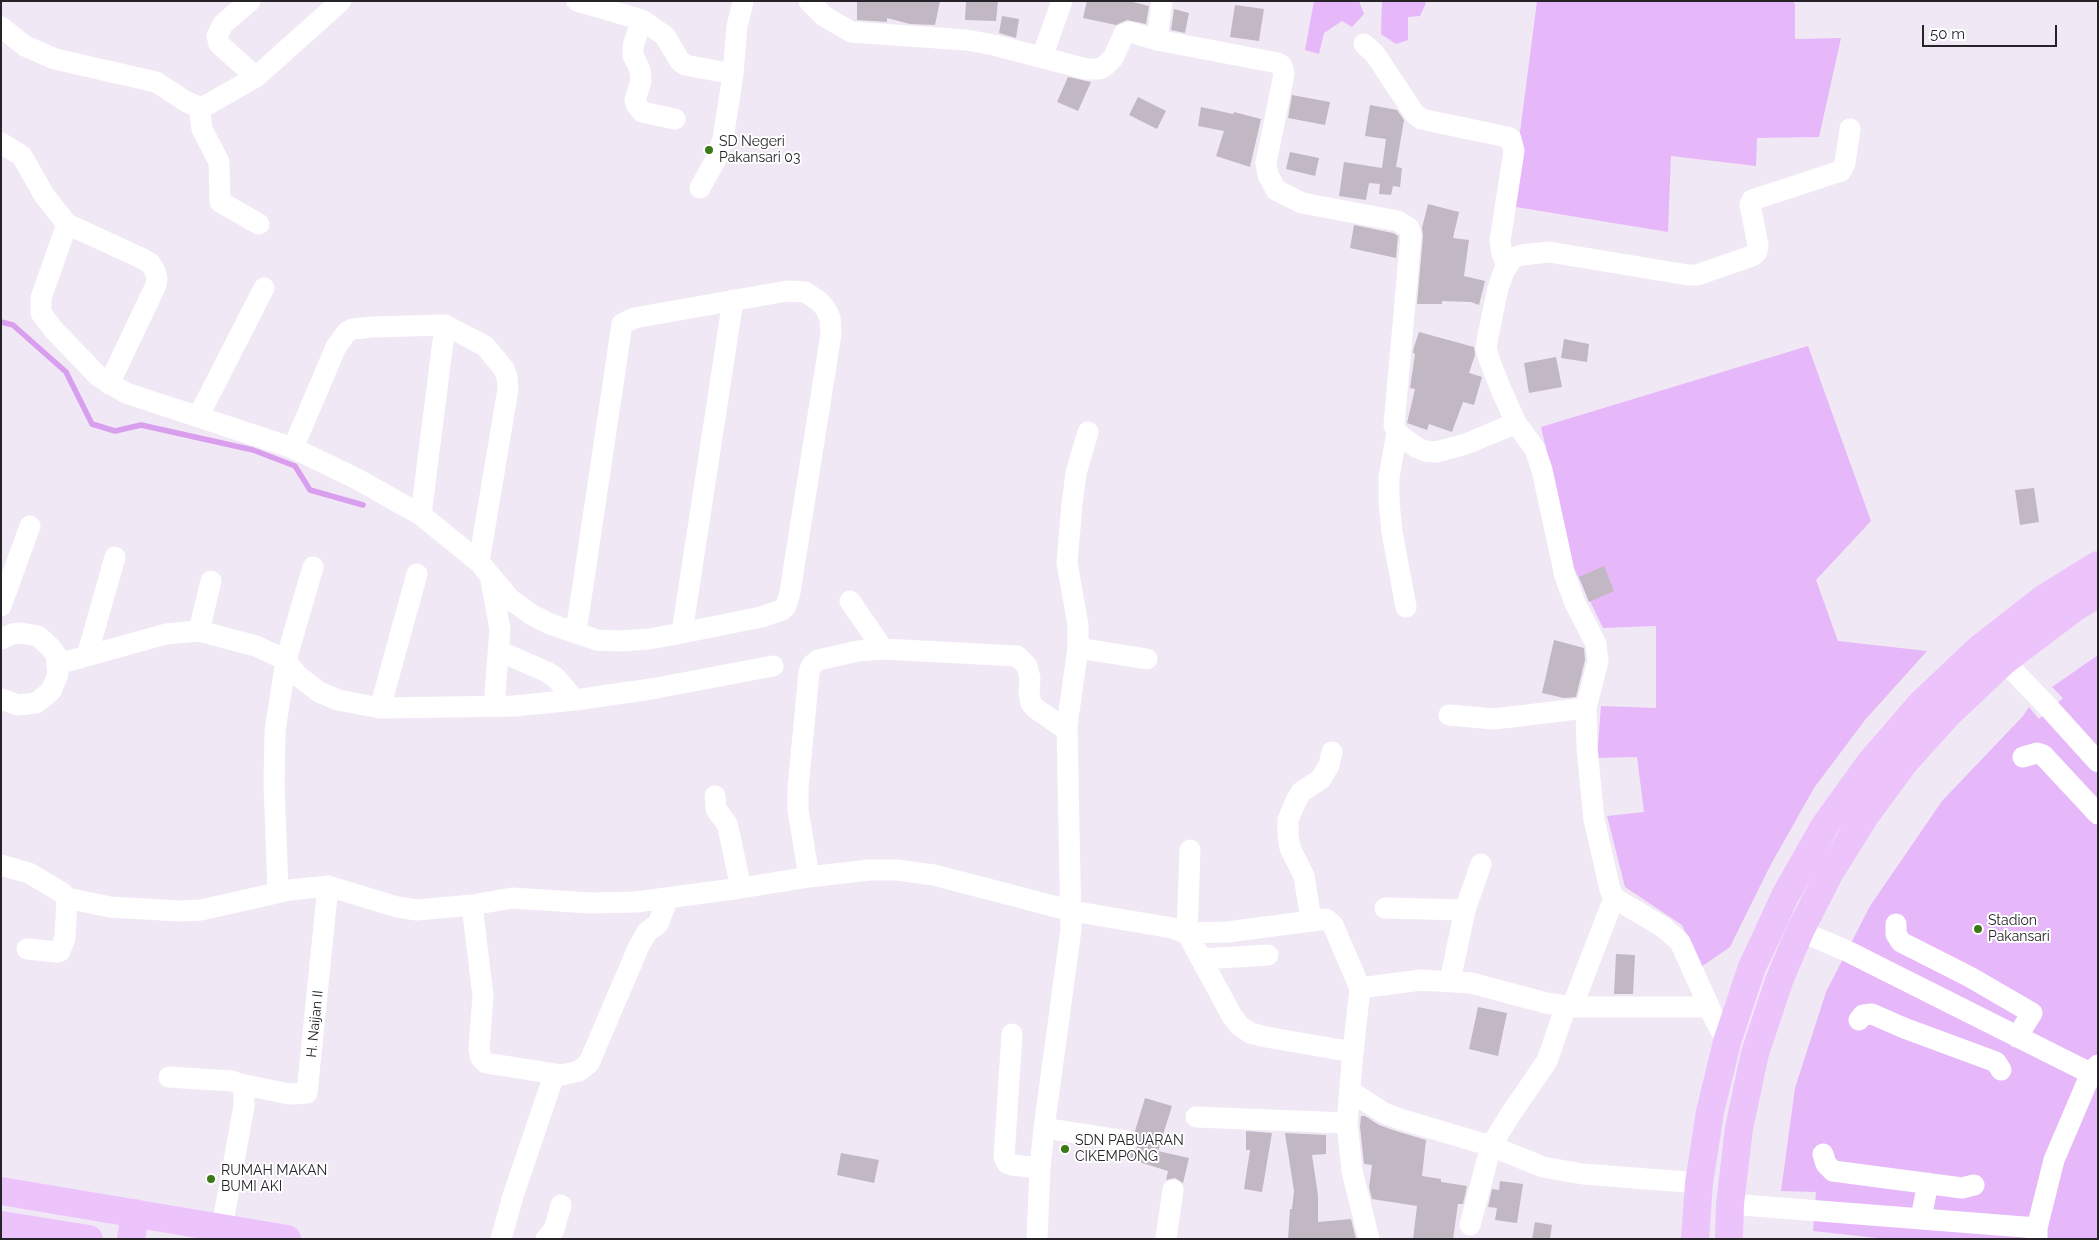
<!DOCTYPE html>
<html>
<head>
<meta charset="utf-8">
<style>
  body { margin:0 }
  #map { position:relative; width:2099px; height:1240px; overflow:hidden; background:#f1e8f5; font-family:Raleway,sans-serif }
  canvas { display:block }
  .frame { position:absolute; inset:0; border:2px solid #272429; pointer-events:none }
  .scale { position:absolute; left:1922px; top:25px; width:135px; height:22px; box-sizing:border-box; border:2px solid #272429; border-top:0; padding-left:6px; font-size:15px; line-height:18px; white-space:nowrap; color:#272429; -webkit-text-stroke:4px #fff; paint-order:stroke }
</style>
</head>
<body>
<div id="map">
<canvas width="2099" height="1240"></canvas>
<div class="frame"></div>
<div class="scale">50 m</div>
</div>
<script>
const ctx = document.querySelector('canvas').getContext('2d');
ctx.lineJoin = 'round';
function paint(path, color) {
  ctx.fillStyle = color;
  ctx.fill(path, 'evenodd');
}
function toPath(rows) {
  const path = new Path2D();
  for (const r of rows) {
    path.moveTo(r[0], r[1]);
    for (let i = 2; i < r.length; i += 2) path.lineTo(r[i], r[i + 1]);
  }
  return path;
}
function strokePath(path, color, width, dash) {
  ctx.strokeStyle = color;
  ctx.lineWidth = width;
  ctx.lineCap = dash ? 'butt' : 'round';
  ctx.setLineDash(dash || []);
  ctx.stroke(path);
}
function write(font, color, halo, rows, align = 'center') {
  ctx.font = font + ' Raleway,sans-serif';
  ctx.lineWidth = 4;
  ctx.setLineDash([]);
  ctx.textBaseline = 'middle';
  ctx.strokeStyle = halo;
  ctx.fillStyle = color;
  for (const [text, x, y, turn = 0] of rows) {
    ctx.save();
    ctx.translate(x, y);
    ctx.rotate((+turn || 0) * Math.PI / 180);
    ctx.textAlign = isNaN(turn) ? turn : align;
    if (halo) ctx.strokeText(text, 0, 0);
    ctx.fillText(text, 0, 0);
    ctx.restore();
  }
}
paint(toPath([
  [1314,1,1359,1,1364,14,1352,27,1342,21,1324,33,1319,54,1305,50],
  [1382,1,1424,1,1426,3,1420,16,1408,17,1408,40,1396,44,1381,34],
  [1537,1,1793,1,1795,4,1795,39,1841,38,1819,137,1757,138,1756,166,1671,156,1668,232,1516,207,1512,194],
  [1808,346,1871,521,1816,580,1838,641,1927,651,1865,720,1814,788,1770,866,1730,947,1701,967,1682,925,1625,887,1607,816,1644,812,1637,757,1597,758,1601,706,1656,708,1656,626,1603,628,1573,566,1541,427],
  [2098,655,2098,1239,1887,1239,1813,1231,1816,1192,1781,1191,1795,1088,1826,992,1870,906,1942,801,2023,716,2029,707,2039,719,2063,698,2052,687]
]), '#e7b8f9');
strokePath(toPath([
  [1,322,13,325,66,372,92,424,115,431,141,425,253,450,295,466,310,490,363,505]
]), '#d99eee', 5.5);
paint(toPath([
  [857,1,940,1,935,25,910,24,887,18,887,22,857,20],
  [966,1,998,1,996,21,965,20],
  [1087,1,1129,1,1149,6,1146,24,1127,20,1116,25,1083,18],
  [1235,5,1264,9,1259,41,1230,37],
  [1174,9,1189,13,1185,33,1171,30],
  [1002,16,1019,19,1016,38,999,33],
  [1068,77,1091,82,1078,111,1057,102],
  [1292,95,1330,102,1325,125,1288,118],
  [1138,97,1166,111,1157,129,1129,115],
  [1370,105,1397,110,1404,120,1396,167,1402,168,1400,187,1393,186,1391,195,1379,194,1380,184,1369,183,1366,200,1339,196,1344,162,1382,168,1386,139,1365,136],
  [1201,107,1233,114,1234,112,1261,119,1250,167,1216,156,1224,131,1198,126],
  [1290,152,1319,158,1315,176,1286,169],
  [1428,204,1459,212,1453,238,1469,240,1464,276,1485,281,1479,305,1471,302,1442,301,1442,304,1417,304,1423,236,1422,228],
  [1354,225,1393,233,1398,236,1396,258,1350,248],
  [1419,332,1474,347,1475,355,1469,373,1482,377,1474,405,1463,402,1452,432,1429,424,1427,430,1407,423,1415,389,1410,388,1415,354,1413,353,1414,347],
  [1564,339,1589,344,1587,362,1561,358],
  [1556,357,1562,387,1529,393,1524,363],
  [2034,488,2039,522,2020,525,2015,490],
  [1604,566,1614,591,1589,602,1579,577],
  [1554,640,1584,648,1585,660,1576,697,1564,698,1542,693],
  [1616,954,1635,955,1633,994,1614,994],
  [1478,1007,1507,1013,1498,1056,1469,1049],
  [1145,1098,1172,1106,1158,1151,1189,1158,1183,1183,1175,1178,1166,1180,1168,1171,1126,1158,1128,1153,1136,1149,1139,1143,1139,1137,1135,1131],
  [1361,1116,1365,1116,1379,1125,1396,1131,1426,1140,1422,1176,1441,1179,1441,1182,1467,1186,1463,1204,1458,1204,1453,1239,1413,1239,1417,1206,1372,1199,1369,1187,1372,1165,1364,1164,1360,1127],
  [1246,1131,1272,1133,1262,1192,1244,1189,1250,1150,1246,1150],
  [1285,1133,1326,1135,1326,1154,1312,1155,1318,1195,1318,1222,1351,1219,1356,1239,1288,1239,1290,1209,1292,1209,1294,1191],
  [841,1153,879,1160,874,1183,837,1175],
  [1500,1181,1523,1184,1517,1223,1495,1220,1497,1208,1488,1207,1492,1189,1499,1190],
  [1535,1222,1552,1225,1550,1239,1532,1239]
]), '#c1b8c4');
strokePath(toPath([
  [250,1,223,24,217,36,219,44,256,77],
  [577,1,642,20,665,36,680,61,685,65,733,74],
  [809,1,824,16,851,32,966,40,994,45,1086,69,1099,69,1105,66,1113,58,1124,34,1130,32,1157,40,1278,63,1282,66,1284,74,1266,163,1268,175,1276,190,1302,203,1398,221,1409,228,1411,235,1394,425,1397,433,1416,447,1425,451,1436,452,1466,444,1516,423],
  [642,20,633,46,633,55,640,70,641,81,635,100,636,104,642,112,675,119],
  [1,27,25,46,55,59,156,82,187,102,199,107,207,105,256,77,341,1],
  [1157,40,1162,1],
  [1364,44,1375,54,1414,113,1421,119,1507,137,1511,139,1514,151,1500,241,1502,254,1507,265],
  [1042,57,1062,1],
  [199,107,202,129,219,162,220,202,259,224],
  [1,143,22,156,44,195,67,224,41,298,41,313,53,329,98,376,126,393,293,448,357,479,421,515,479,562,510,599,532,615,550,624,597,640,619,641,649,639,682,633,761,617,782,610,786,606,790,592,831,334,830,318,825,308,819,301,805,292,787,291,634,318,622,324,576,632],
  [700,188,717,157,723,139,733,74,737,26,743,2],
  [67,224,141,258,150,263,155,271,157,279,156,285,109,384],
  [198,417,264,288],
  [1397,433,1389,477,1389,501,1392,532,1406,607],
  [293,448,336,347,347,332,353,329,372,327,445,325,485,346,504,369,507,377,508,389,479,562],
  [421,515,445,325],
  [491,580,500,629,494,706],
  [850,601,883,649],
  [1,606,30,526],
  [199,631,211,581],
  [682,633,733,300],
  [1,639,12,634,21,633,38,636,51,648,56,655,58,674,51,691,36,703,18,705,1,699],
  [1078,648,1147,659],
  [499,651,547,672,555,677,575,700],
  [87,656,115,557],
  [2004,661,2050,709,2098,762],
  [58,664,166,634,199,631,256,646,286,660,297,675,319,692,338,700,380,708,514,706,575,700,651,689,773,666],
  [380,708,417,574],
  [1449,715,1494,719,1586,708],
  [2023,757,2037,753,2043,755,2098,814],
  [715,796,716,809,727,824,729,832,741,888],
  [1190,850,1187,933,1228,932,1326,919,1333,925,1360,988,1421,980,1471,983,1546,1003,1572,1007,1614,898],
  [1,865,29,873,61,892,67,898,110,907,179,911,201,910,290,890,328,886,397,907,417,910,472,905,512,898,590,903,636,902,741,888,809,877,869,870,897,870,934,875,1072,911,1172,928,1187,933,1232,1016,1240,1026,1250,1033,1266,1037,1353,1052,1347,1123,1352,1171,1369,1239],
  [809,877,798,810,798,788,809,672,812,665,818,660,858,651,883,649,1017,656,1027,666,1030,678,1029,693,1031,703,1035,708,1067,730],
  [278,892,274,784,275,731,286,660,313,567],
  [472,905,483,996,479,1049,481,1058,486,1063,562,1075,579,1071,589,1063,639,946,647,932,658,924,668,898],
  [1385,908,1465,910],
  [1311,920,1304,876,1290,848,1288,835,1288,820,1295,803,1301,792,1321,779,1329,765,1332,752],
  [1896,924,1896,934,1901,942,1970,977,2032,1013,2017,1037],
  [1800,931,1847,951,2098,1077],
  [27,949,57,952,60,951,65,938,67,898],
  [1201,959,1268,955],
  [1450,981,1465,910,1481,864],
  [1572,1007,1709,1007],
  [1859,1020,1863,1015,1872,1014,1904,1028,1996,1062,2001,1070],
  [1012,1034,1004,1157,1007,1163,1012,1165,1040,1168],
  [1727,1042,1715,1020,1680,942,1663,927,1614,898,1610,889,1594,820,1587,748,1586,708,1598,661,1596,644,1575,603,1565,576,1542,470,1535,449,1516,423,1500,387,1489,359,1486,348,1488,336,1498,288,1504,271,1513,258,1522,255,1549,252,1688,275,1697,275,1752,256,1757,252,1758,245,1750,205,1752,200,1841,171,1845,163,1850,129],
  [1353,1052,1360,988],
  [169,1077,232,1081,240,1084,244,1090,244,1106,222,1227],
  [240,1084,289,1094,307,1093,328,886],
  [1350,1091,1384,1113,1400,1119,1491,1146,1543,1167,1583,1174,1699,1183],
  [1196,1117,1347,1123],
  [1044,1128,1127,1141],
  [1823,1154,1826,1164,1833,1171,1962,1188,1974,1185],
  [1730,1204,2037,1228],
  [1921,1218,1928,1183],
  [1470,1225,1491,1146,1510,1115,1547,1061,1566,1006],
  [501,1239,513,1196,554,1075],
  [546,1239,554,1230,561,1205],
  [1037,1239,1040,1168,1044,1128,1071,929,1067,725,1078,648,1078,625,1067,563,1072,504,1076,473,1088,432],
  [1166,1239,1173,1190],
  [2037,1239,2037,1228,2054,1160,2091,1073,2098,1065]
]), '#fff', 21);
strokePath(toPath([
  [1,1191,287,1239],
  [1,1225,89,1239],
  [131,1239,135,1213],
  [1695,1239,1699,1183,1710,1112,1727,1042,1752,967,1762,946,1785,896,1824,827,1870,763,1921,704,1979,649,2043,599,2098,565],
  [1729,1239,1730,1204,1739,1128,1755,1053,1779,981,1800,931,1830,872,1865,816,1904,763,1948,714,2004,661,2074,608,2098,594]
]), '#ecc4fb', 28);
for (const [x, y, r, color] of [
  [709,150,5,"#3b7916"],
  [1978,929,5,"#3b7916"],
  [1065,1149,5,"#3b7916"],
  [211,1179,5,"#3b7916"]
]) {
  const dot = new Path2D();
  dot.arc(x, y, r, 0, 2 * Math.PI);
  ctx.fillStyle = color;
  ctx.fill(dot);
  strokePath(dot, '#fff', 2);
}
write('14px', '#272429', '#fff', [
  ["SD Negeri",719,142],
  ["Pakansari 03",719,158],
  ["Stadion",1988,921],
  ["Pakansari",1988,937],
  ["SDN PABUARAN",1075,1141],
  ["CIKEMPONG",1075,1157],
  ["RUMAH MAKAN",221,1171],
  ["BUMI AKI",221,1187]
], 'left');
write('14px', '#272429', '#fff', [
  ["H. Naijan II",315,1024,-84]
]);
</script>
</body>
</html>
